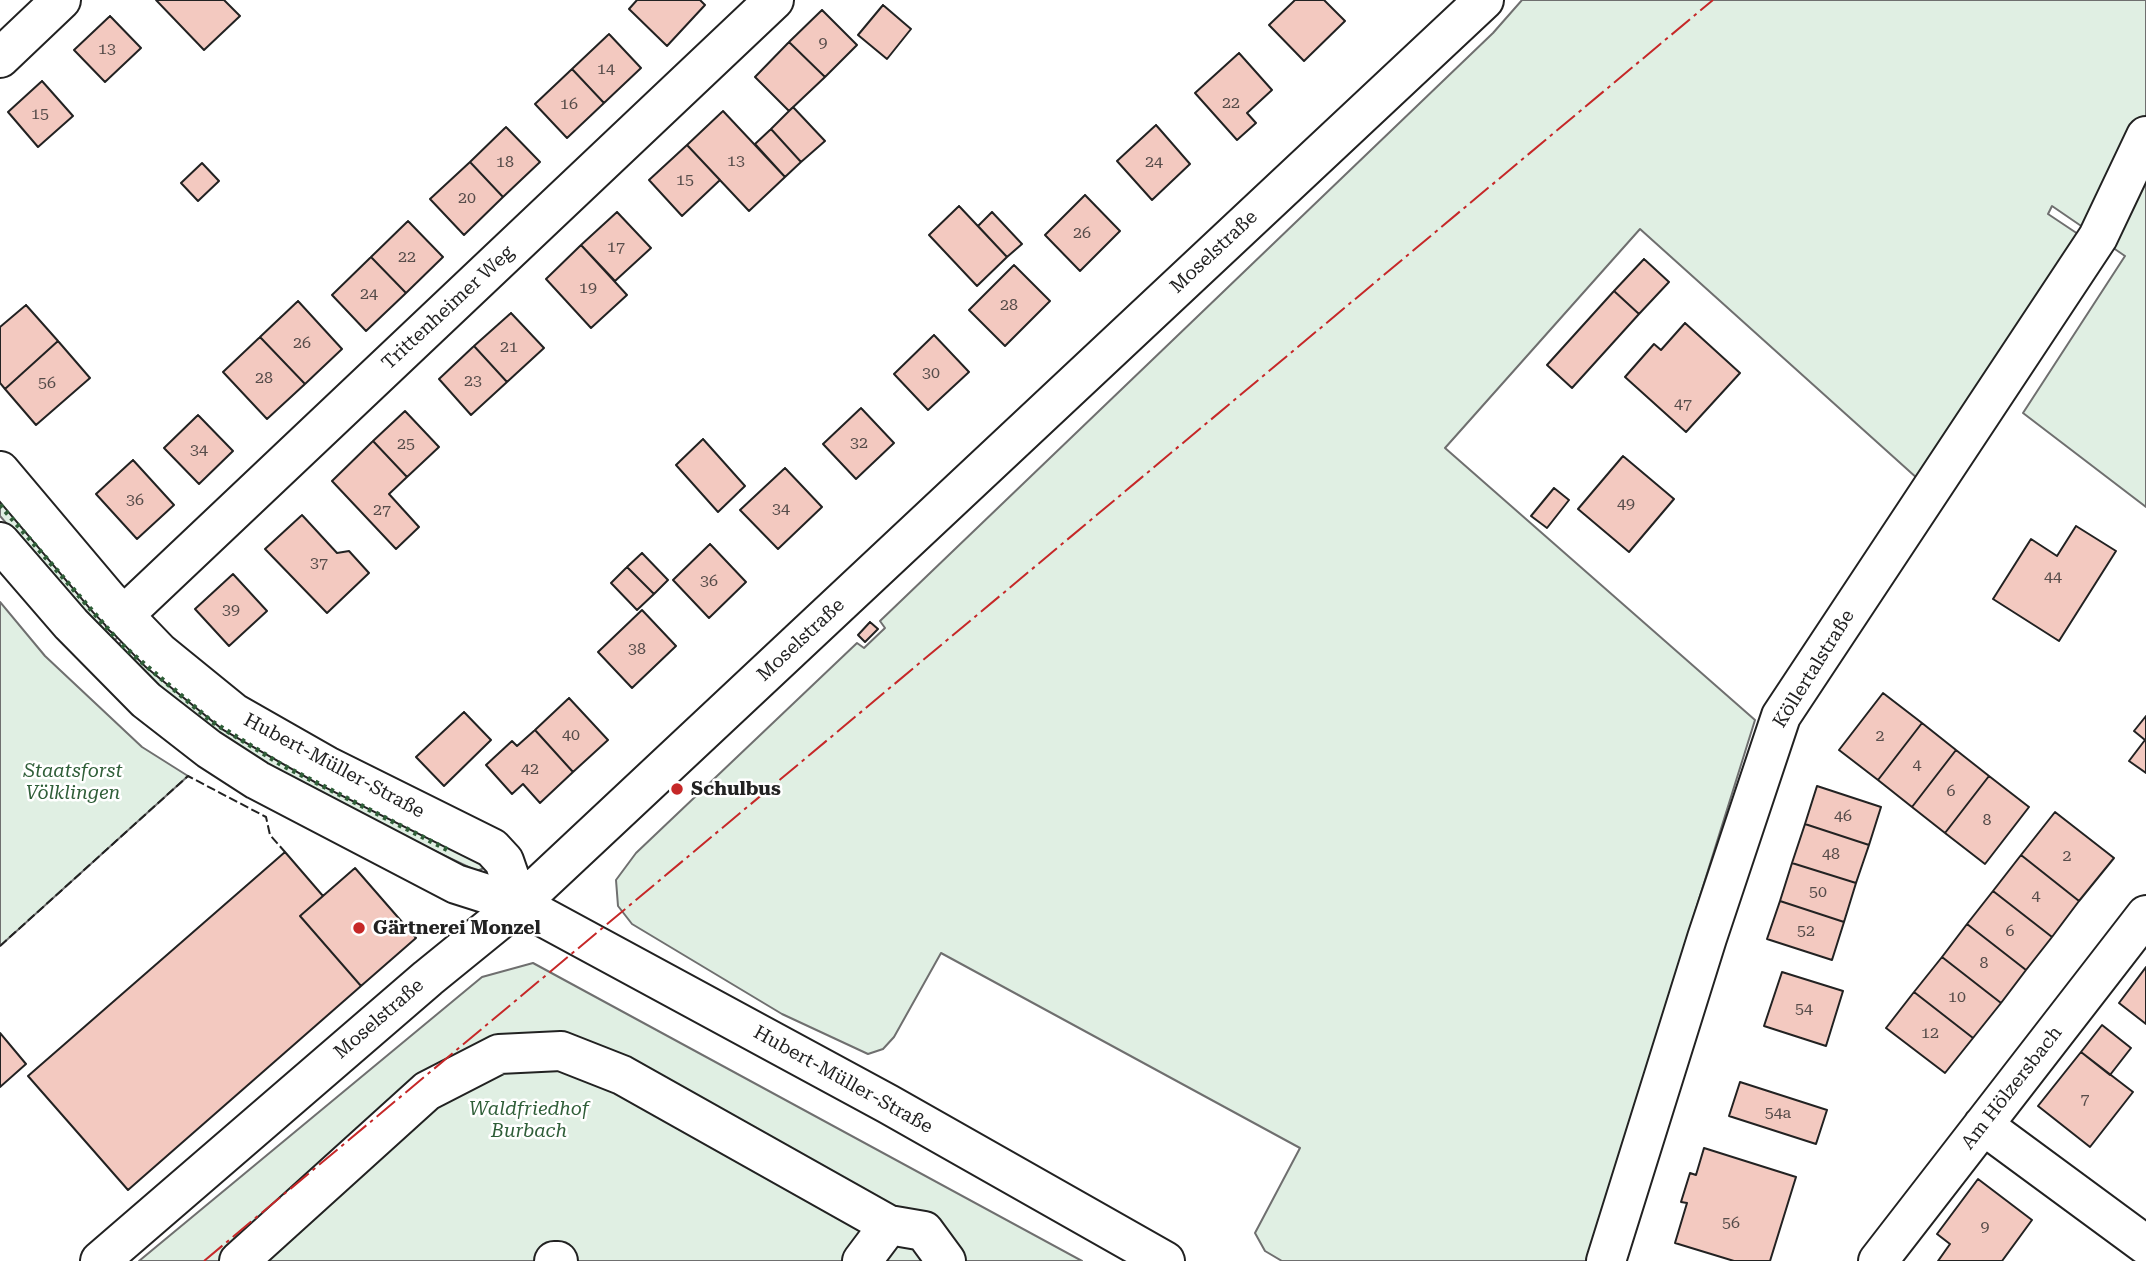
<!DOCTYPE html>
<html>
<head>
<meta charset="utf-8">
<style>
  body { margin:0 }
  canvas { display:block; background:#fff }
</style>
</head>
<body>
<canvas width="2146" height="1261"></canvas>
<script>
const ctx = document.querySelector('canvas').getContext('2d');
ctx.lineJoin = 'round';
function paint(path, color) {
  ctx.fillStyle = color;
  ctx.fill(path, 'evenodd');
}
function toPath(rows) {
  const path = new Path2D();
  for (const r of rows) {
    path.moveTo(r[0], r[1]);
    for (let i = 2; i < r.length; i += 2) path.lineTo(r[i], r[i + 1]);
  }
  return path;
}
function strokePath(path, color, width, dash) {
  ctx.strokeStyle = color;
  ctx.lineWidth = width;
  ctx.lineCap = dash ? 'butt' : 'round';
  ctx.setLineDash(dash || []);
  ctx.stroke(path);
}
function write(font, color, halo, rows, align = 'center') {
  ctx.font = font + ' "Roboto Serif",serif';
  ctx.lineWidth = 5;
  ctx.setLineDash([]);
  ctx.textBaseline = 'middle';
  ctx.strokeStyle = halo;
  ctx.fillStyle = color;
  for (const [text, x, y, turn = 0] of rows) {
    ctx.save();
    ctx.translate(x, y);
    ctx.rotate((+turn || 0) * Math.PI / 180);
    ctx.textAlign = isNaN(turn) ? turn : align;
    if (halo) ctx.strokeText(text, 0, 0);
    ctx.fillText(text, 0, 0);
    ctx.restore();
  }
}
const green = toPath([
  [1522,0,2146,0,2146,507,2023,413,2125,256,2052,206,2048,214,2078,234,1918,479,1640,229,1445,448,1755,720,1586,1261,1282,1261,1265,1251,1255,1233,1300,1148,941,953,894,1037,883,1049,868,1054,782,1014,632,924,618,906,616,880,636,853,857,643,864,648,885,628,880,621,1493,33,1522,0],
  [0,491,123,633,110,644,0,516,0,491],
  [0,602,45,656,142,747,188,776,0,946,0,602],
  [126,638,484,861,484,868,477,871,350,811,218,735,114,648,126,638],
  [533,963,1082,1261,139,1261,482,977,533,963]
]);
paint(green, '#e0efe3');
strokePath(green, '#6f6f6f', 2);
const building = toPath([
  [156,0,224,0,240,16,204,50,156,0],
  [637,0,700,0,705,5,667,46,629,9,637,0],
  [1295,0,1324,0,1345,21,1304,61,1269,25,1295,0],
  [883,5,911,29,887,59,858,35,883,5],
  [822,10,857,45,825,77,789,42,822,10],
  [110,16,141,48,105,82,74,50,110,16],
  [609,34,641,68,604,103,572,69,609,34],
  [789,42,825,77,789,111,755,77,789,42],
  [1239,53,1272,90,1247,113,1256,123,1237,140,1195,93,1239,53],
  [572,69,604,103,567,138,535,104,572,69],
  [42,81,73,116,38,147,8,112,42,81],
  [793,107,825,141,801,162,771,129,793,107],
  [723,111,785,177,749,211,687,145,723,111],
  [1156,125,1190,164,1152,200,1117,161,1156,125],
  [506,127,540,162,503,197,470,162,506,127],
  [771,129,801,162,785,177,755,144,771,129],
  [687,145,720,180,682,216,649,180,687,145],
  [470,162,503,197,464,235,430,199,470,162],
  [202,163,219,181,198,201,181,183,202,163],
  [1085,195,1120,231,1080,271,1045,235,1085,195],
  [959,206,1007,257,977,286,929,235,959,206],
  [617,212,651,248,615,281,581,245,617,212],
  [992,212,1022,244,1007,257,978,226,992,212],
  [408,221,443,257,406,293,371,257,408,221],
  [581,245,627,295,591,328,546,279,581,245],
  [371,257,406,293,366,331,332,295,371,257],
  [1644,259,1669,282,1639,314,1614,291,1644,259],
  [1014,265,1050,301,1005,346,969,310,1014,265],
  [1614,291,1639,314,1572,388,1547,365,1614,291],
  [298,301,342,349,305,384,260,337,298,301],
  [26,305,58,341,5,389,0,383,0,327,26,305],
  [511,313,544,348,507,382,474,346,511,313],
  [1685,323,1740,373,1686,432,1625,377,1654,344,1661,350,1685,323],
  [934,335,969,372,928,410,894,374,934,335],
  [260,337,305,384,267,419,223,372,260,337],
  [58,341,90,378,36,425,5,389,58,341],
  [474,346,507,382,471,415,439,379,474,346],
  [861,408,894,443,856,479,823,444,861,408],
  [405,411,439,447,407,477,373,441,405,411],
  [198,415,233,451,199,484,164,448,198,415],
  [703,439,745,486,718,512,676,465,703,439],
  [373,441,407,477,389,494,419,527,396,549,332,481,373,441],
  [1623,456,1674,499,1629,552,1578,509,1623,456],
  [133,460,174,505,137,539,96,494,133,460],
  [785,468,822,507,778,549,740,510,785,468],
  [1554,488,1569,500,1547,528,1531,516,1554,488],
  [302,515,337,553,349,551,369,573,327,613,265,549,302,515],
  [2076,526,2116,551,2059,641,1993,599,2031,539,2057,556,2076,526],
  [710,544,746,582,709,618,673,580,710,544],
  [642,553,668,580,654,594,627,567,642,553],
  [627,567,654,594,637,610,611,583,627,567],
  [233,574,267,611,229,646,195,609,233,574],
  [642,610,676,646,632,688,598,652,642,610],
  [870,622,878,629,865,642,858,635,870,622],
  [1883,693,1922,723,1878,780,1839,750,1883,693],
  [569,698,608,740,573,772,535,730,569,698],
  [464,712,491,740,444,786,416,757,464,712],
  [2146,716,2146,773,2129,761,2145,740,2134,731,2146,716],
  [1922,723,1956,750,1912,807,1878,780,1922,723],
  [535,730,573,772,540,803,523,784,512,794,486,765,512,741,517,746,535,730],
  [1956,750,1989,776,1945,833,1912,807,1956,750],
  [1989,776,2029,807,1985,864,1945,833,1989,776],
  [1817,786,1881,807,1869,845,1805,824,1817,786],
  [2055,812,2114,858,2079,901,2021,855,2055,812],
  [1805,824,1869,845,1856,883,1792,863,1805,824],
  [285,852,323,896,300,916,361,986,128,1190,28,1076,285,852],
  [2021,855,2079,901,2052,937,1993,891,2021,855],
  [1792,863,1856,883,1844,922,1780,901,1792,863],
  [355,868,416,938,361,986,300,916,355,868],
  [1993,891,2052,937,2026,970,1967,924,1993,891],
  [1780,901,1844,922,1832,960,1767,939,1780,901],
  [1967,924,2026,970,2001,1003,1942,957,1967,924],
  [1942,957,2001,1003,1973,1038,1914,992,1942,957],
  [2146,967,2146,1024,2119,1003,2146,967],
  [1782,972,1843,991,1826,1046,1764,1026,1782,972],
  [1914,992,1973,1038,1945,1073,1886,1028,1914,992],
  [2102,1025,2131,1048,2110,1075,2081,1052,2102,1025],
  [0,1033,26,1064,0,1087,0,1033],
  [2081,1052,2133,1092,2090,1147,2038,1106,2081,1052],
  [1740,1082,1827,1110,1816,1144,1729,1116,1740,1082],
  [1704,1148,1796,1177,1770,1261,1734,1261,1675,1243,1687,1203,1681,1202,1690,1173,1696,1175,1704,1148],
  [1978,1179,2032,1220,2002,1261,1938,1261,1950,1244,1937,1234,1978,1179]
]);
paint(building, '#f3c9c0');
strokePath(building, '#222', 2);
const minor = toPath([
  [0,58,61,0],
  [0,471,108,599,159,652,234,713,327,766,492,848,504,861,519,904],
  [123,616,774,0],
  [1983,1125,2146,1245],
  [100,1261,428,978,519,904,1484,0],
  [239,1261,427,1091,499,1054,561,1051,622,1075,889,1225],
  [554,1261,558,1261],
  [862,1261,889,1225,924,1231,946,1261],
  [1606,1261,1707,938,1781,716,2098,237,2146,136],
  [1878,1261,2146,915]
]);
const major = toPath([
  [0,542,71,624,146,700,209,749,257,780,456,884,519,904,888,1104,1165,1261]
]);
strokePath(minor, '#222', 42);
strokePath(major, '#222', 42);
strokePath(minor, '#fff', 38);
strokePath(major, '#fff', 38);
strokePath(toPath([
  [0,505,114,636],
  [122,645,211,721,282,765,450,851]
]), '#2f5e38', 5, [3.5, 5]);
strokePath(toPath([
  [0,946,188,776,266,817,270,835,285,852]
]), '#222', 2, [9, 3.5]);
strokePath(toPath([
  [204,1261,1713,0]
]), '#c62828', 2, [24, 5, 3.5, 5]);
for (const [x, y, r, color] of [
  [677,789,7,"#c62828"],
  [359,928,7,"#c62828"]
]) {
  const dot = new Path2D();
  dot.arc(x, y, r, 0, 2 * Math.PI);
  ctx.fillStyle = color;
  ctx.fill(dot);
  strokePath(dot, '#fff', 2.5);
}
write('16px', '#564c4a', null, [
  ["9",823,43],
  ["13",107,49],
  ["14",606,69],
  ["22",1231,103],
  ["16",569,104],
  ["15",40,114],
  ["13",736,161],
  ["18",505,162],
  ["24",1154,162],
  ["15",685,180],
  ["20",467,198],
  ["26",1082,233],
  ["17",616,247],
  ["22",407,257],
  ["19",588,288],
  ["24",369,294],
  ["28",1009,305],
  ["26",302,343],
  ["21",509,347],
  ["30",931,373],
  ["28",264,378],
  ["23",473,381],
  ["56",47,383],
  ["47",1683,404],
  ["32",859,443],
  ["25",406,444],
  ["34",199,450],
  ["36",135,500],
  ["49",1626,504],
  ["34",781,509],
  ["27",382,510],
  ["37",319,563],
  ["44",2053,577],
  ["36",709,581],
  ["39",231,610],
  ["38",637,649],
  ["40",571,735],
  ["2",1880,736],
  ["4",1917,765],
  ["42",530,769],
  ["6",1951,791],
  ["46",1843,816],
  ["8",1987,820],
  ["48",1831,854],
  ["2",2067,856],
  ["50",1818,892],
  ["4",2036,896],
  ["52",1806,931],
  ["6",2010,931],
  ["8",1984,963],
  ["10",1957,997],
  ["54",1804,1009],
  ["12",1930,1033],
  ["7",2085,1099],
  ["54a",1778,1113],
  ["56",1731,1223],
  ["9",1985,1227]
]);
write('19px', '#222', '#fff', [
  ["Moselstraße",1214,252,-43],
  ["Trittenheimer Weg",448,308,-43],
  ["Moselstraße",801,640,-43],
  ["Köllertalstraße",1814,669,-58],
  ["Hubert-Müller-Straße",334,766,28],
  ["Moselstraße",379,1019,-41],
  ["Hubert-Müller-Straße",843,1080,29],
  ["Am Hölzersbach",2012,1088,-52]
]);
write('italic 19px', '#2f5e38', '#fff', [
  ["Staatsforst",73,771],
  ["Völklingen",73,793],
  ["Waldfriedhof",529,1109],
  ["Burbach",529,1131]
]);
write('bold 19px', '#222', '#fff', [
  ["Schulbus",691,789],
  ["Gärtnerei Monzel",373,928]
], 'left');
</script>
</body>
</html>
